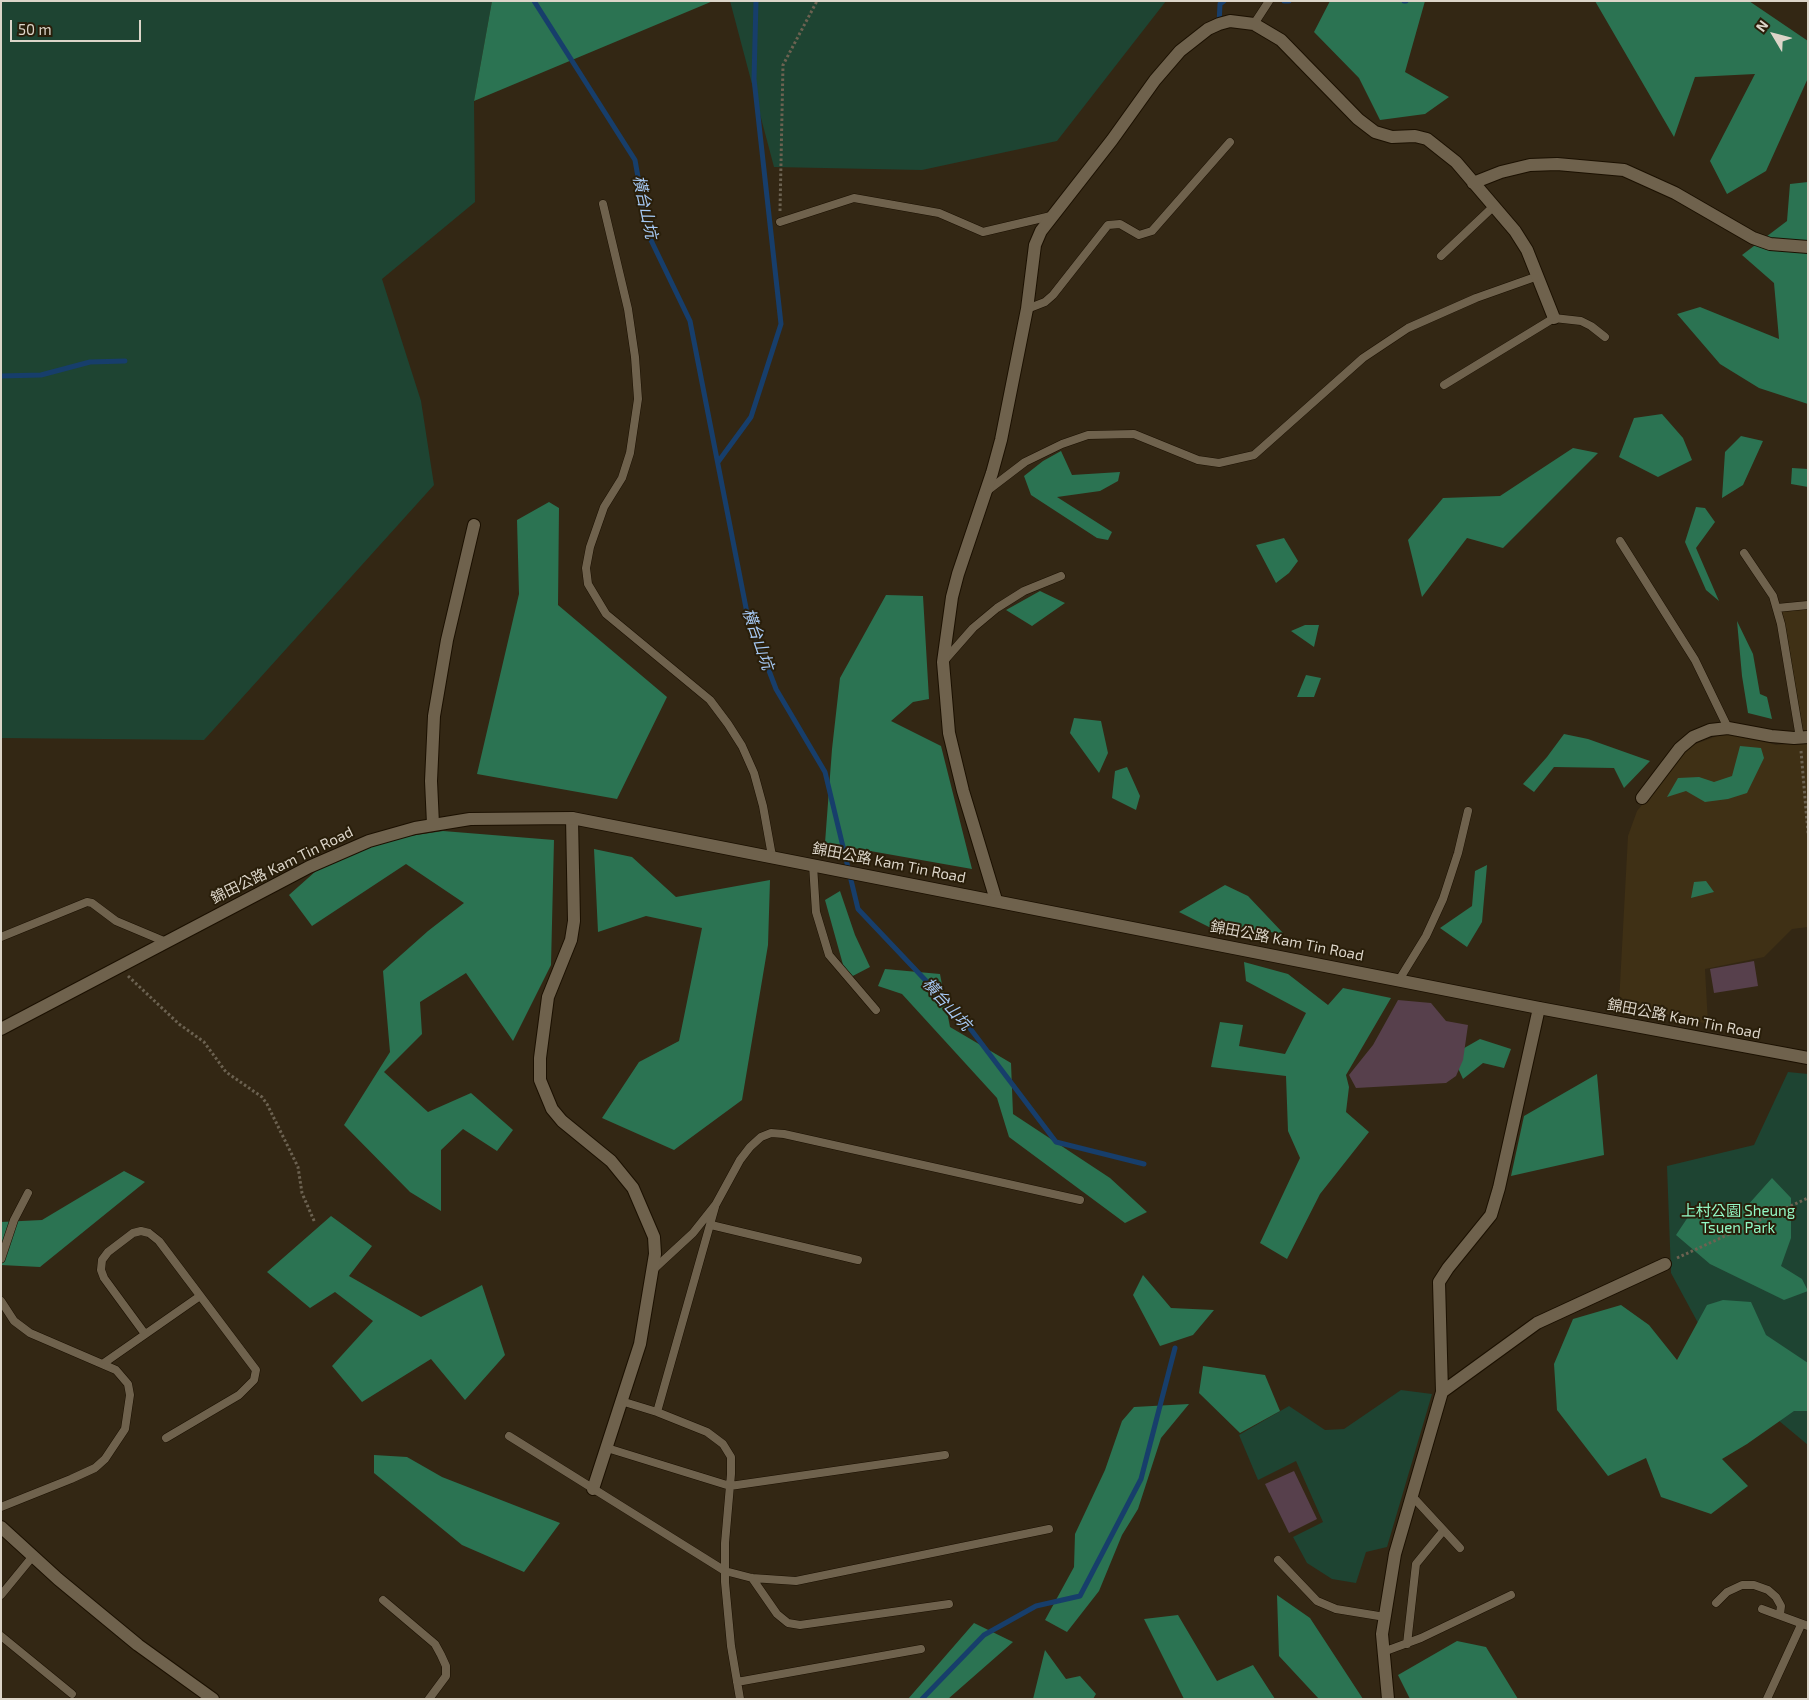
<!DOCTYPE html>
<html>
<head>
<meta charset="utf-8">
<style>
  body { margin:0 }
  #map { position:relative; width:1809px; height:1700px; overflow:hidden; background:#332714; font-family:"Exo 2",sans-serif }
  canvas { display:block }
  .frame { position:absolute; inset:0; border:2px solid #dcd5c9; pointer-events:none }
  .north { position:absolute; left:1749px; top:10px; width:50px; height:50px; -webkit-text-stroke:4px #291e0a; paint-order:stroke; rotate:307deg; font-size:14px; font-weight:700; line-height:20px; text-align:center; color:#dcd5c9 }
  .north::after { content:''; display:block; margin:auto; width:18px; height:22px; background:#dcd5c9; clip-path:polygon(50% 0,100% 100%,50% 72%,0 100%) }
  .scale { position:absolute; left:10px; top:20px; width:131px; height:22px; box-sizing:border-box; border:2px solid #dcd5c9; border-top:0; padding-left:6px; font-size:15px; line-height:18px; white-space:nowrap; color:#dcd5c9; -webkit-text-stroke:4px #291e0a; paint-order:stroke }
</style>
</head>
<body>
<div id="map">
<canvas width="1809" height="1700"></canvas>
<div class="frame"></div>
<div class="north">N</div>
<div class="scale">50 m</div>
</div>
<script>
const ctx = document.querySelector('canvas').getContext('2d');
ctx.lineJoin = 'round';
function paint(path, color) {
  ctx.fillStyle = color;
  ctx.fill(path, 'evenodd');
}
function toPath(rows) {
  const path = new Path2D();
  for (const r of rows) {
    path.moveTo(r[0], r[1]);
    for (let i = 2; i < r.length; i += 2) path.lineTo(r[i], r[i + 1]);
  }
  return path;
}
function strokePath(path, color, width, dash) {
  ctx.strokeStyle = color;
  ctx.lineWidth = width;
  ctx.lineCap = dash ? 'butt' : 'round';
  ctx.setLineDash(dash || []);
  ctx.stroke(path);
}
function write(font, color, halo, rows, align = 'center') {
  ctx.font = font + ' "Exo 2","Noto Sans TC",sans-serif';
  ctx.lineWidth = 4;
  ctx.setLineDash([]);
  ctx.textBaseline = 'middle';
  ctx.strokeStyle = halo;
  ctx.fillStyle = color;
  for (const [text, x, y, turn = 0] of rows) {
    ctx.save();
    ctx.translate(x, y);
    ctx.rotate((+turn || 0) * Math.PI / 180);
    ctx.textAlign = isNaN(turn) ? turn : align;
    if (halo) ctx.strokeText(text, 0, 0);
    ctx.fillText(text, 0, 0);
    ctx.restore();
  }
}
paint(toPath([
  [1808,609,1808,731,1803,732,1781,611],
  [1734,733,1776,745,1808,742,1808,927,1792,929,1764,957,1705,969,1708,1024,1619,1003,1628,836,1637,811,1690,746,1717,736]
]), '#3f3015');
paint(toPath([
  [1,1,492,1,474,101,475,202,382,279,421,401,434,485,204,740,1,738],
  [730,1,1166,1,1057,141,922,170,774,167],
  [1788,1072,1808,1074,1808,1445,1778,1420,1751,1421,1671,1273,1667,1166,1754,1145],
  [1401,1390,1432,1394,1387,1547,1366,1552,1356,1583,1332,1579,1307,1563,1293,1537,1323,1522,1296,1461,1258,1480,1239,1435,1289,1406,1325,1430,1344,1429]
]), '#1e4432');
paint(toPath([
  [492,1,713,1,474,101],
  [1330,1,1425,1,1405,72,1449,97,1425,114,1380,120,1359,78,1314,32],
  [1595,1,1749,1,1808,41,1808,78,1766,171,1727,194,1710,161,1755,74,1695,77,1674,137],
  [1808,182,1808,404,1759,388,1720,364,1677,314,1700,307,1779,339,1774,283,1742,255,1787,221,1790,184],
  [1662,414,1683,438,1692,460,1658,477,1619,457,1634,418],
  [1741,436,1763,441,1743,485,1722,498,1725,452],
  [1573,448,1598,453,1503,548,1467,538,1422,597,1408,540,1443,498,1500,496],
  [1061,451,1072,475,1120,472,1118,481,1100,491,1057,497,1112,532,1108,540,1097,538,1031,495,1024,476,1043,461],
  [1792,468,1808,469,1808,487,1791,484],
  [549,502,559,508,558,605,667,697,617,799,477,774,519,594,517,520],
  [1696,507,1705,508,1715,522,1696,548,1719,601,1706,590,1685,542],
  [1284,538,1298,561,1289,573,1276,583,1256,545],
  [1040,591,1065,603,1032,626,1006,610],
  [886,595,923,596,929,699,913,702,891,721,941,746,972,869,825,843,832,749,840,678],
  [1737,621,1753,654,1760,694,1767,697,1772,719,1748,713,1742,676],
  [1305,625,1319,625,1314,647,1291,631],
  [1306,675,1321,678,1314,697,1297,697],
  [1074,718,1101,721,1108,753,1099,773,1070,733],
  [1564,734,1588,739,1650,761,1624,788,1614,768,1554,767,1534,792,1523,784,1547,757],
  [1740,746,1761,748,1764,758,1747,793,1728,799,1705,802,1686,791,1667,797,1678,778,1699,777,1714,782,1732,776],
  [1127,767,1140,796,1136,810,1112,798,1115,771],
  [443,831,554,840,551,965,513,1041,466,973,420,1002,422,1034,384,1072,428,1112,471,1093,513,1130,497,1151,463,1129,441,1150,441,1211,410,1192,344,1125,390,1052,383,971,428,931,464,903,406,864,312,926,289,895,344,846],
  [594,849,632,857,676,897,770,880,768,945,742,1100,674,1150,602,1118,639,1062,679,1041,702,928,646,916,598,932],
  [1487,865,1482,922,1467,947,1440,928,1472,906,1475,871],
  [1706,881,1714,892,1691,898,1694,882],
  [1225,885,1248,896,1283,933,1211,928,1179,912],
  [840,891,855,935,870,967,847,979,825,900],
  [1244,962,1288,974,1328,1005,1343,988,1391,998,1346,1075,1349,1087,1346,1112,1369,1132,1320,1194,1287,1259,1260,1243,1300,1158,1288,1131,1286,1076,1211,1067,1220,1022,1243,1025,1239,1046,1285,1054,1306,1013,1246,981],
  [885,969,940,974,950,1027,1011,1063,1013,1114,1110,1178,1147,1212,1125,1223,1009,1137,997,1098,902,994,878,986],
  [1480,1039,1511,1049,1504,1068,1483,1063,1463,1079,1452,1055],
  [1597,1074,1604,1155,1511,1176,1524,1116],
  [124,1171,145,1182,40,1267,1,1265,1,1222,42,1220],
  [1772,1178,1791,1198,1791,1238,1781,1266,1802,1279,1808,1291,1784,1300,1710,1264,1676,1235,1692,1211,1747,1206],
  [331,1216,372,1246,349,1276,421,1317,482,1285,505,1355,465,1400,431,1359,362,1402,332,1366,373,1321,335,1292,310,1308,267,1272],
  [1143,1275,1171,1308,1214,1310,1193,1335,1160,1346,1133,1295],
  [1723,1300,1751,1302,1766,1335,1808,1363,1808,1411,1794,1411,1747,1444,1722,1459,1748,1486,1711,1514,1661,1497,1646,1458,1608,1476,1557,1410,1554,1364,1573,1319,1621,1305,1649,1325,1677,1360,1707,1305],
  [1203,1366,1265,1375,1280,1411,1240,1433,1199,1393],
  [1189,1404,1161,1438,1138,1509,1122,1535,1099,1591,1067,1632,1045,1620,1074,1567,1075,1534,1105,1470,1122,1421,1134,1407],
  [374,1455,407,1457,442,1477,560,1523,524,1572,462,1545,374,1473],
  [1277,1595,1310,1618,1363,1699,1319,1699,1279,1656],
  [1178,1615,1217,1681,1253,1665,1275,1699,1184,1699,1144,1619],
  [974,1623,1013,1642,948,1699,908,1699],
  [1457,1641,1486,1647,1518,1699,1410,1699,1398,1675],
  [1045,1650,1066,1679,1080,1676,1096,1694,1093,1699,1033,1699]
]), '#2b7352');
strokePath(toPath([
  [534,1,635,160,648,234,690,321,747,613,776,689,825,772,858,909,966,1023,1056,1142,1144,1164],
  [1284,1,1289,1],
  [1404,1,1406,1],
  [1219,24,1220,4,1224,1],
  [1,376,41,375,90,362,125,361],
  [718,462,751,417,781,324,754,79,756,1],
  [922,1699,984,1635,1036,1606,1080,1596,1141,1479,1175,1348]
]), '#173e6b', 5);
paint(toPath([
  [1754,961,1758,986,1714,993,1710,969],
  [1398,1000,1431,1003,1446,1021,1468,1025,1463,1060,1456,1076,1446,1083,1356,1088,1349,1075,1373,1045],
  [1294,1471,1317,1519,1289,1533,1265,1484]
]), '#57404c');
const service = toPath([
  [1254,24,1269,1],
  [603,204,628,309,635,357,638,399,630,453,622,478,604,507,590,547,586,568,588,584,606,614,710,700,728,724,742,746,754,773,763,806,772,856],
  [780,222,854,198,939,213,983,232,1051,216],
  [1441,256,1494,206],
  [1027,309,1045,302,1053,295,1108,225,1120,224,1139,235,1152,231,1230,142],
  [1444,385,1554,318,1581,321,1591,326,1605,337],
  [987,491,1025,462,1062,444,1088,435,1134,434,1198,460,1219,463,1254,455,1363,358,1408,328,1476,298,1538,276],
  [1620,541,1695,660,1728,728],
  [1744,553,1773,596,1781,624,1800,738],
  [1777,608,1808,605],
  [944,661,973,628,997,608,1024,591,1061,576],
  [813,865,816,912,829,955,876,1010],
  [1,937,87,902,92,903,116,921,166,942],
  [1399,980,1426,936,1443,899,1458,853,1468,811],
  [711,1225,858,1260],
  [1,1259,14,1220,28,1193],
  [654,1269,693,1233,716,1204,740,1160,750,1147,761,1137,771,1133,784,1134,1080,1200],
  [1,1301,14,1321,30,1333,116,1370,128,1384,130,1395,125,1429,105,1459,95,1468,71,1479,1,1507],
  [145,1334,104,1278,101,1270,102,1260,108,1252,133,1233,141,1231,149,1233,159,1241,256,1370,254,1380,239,1395,166,1438],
  [104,1363,200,1296],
  [621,1401,657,1412,707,1432,723,1444,731,1457,731,1474,725,1543,725,1582,731,1646,740,1699],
  [657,1412,715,1207],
  [509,1436,725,1571,752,1578,796,1581,1049,1529],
  [607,1448,730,1486,945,1455],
  [1412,1496,1460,1548],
  [1278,1560,1317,1601,1336,1609,1385,1617],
  [752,1578,777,1614,788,1623,800,1625,949,1604],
  [1,1595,33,1556],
  [383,1600,435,1644,441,1655,446,1666,446,1676,429,1699],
  [1716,1603,1727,1592,1742,1585,1754,1585,1768,1590,1776,1597,1781,1606,1780,1614],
  [1762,1609,1808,1626],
  [1,1636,72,1694],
  [1407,1644,1416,1564,1443,1531],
  [1383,1652,1421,1638,1511,1595],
  [737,1682,921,1649],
  [1767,1699,1801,1625]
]);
const minor = toPath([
  [1473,183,1501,172,1530,165,1557,164,1624,170,1675,193,1753,238,1770,244,1808,247],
  [1642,798,1680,748,1693,737,1710,730,1728,728,1771,736,1794,738,1808,737],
  [572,818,574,921,571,940,548,997,540,1058,540,1080,552,1109,562,1121,611,1161,633,1188,654,1237,655,1254,640,1344,593,1489],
  [433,824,431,781,434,716,447,640,474,525],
  [996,900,963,791,949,733,943,662,952,597,958,574,992,473,1001,440,1027,309,1035,245,1041,231,1112,140,1155,80,1180,51,1208,29,1219,24,1230,21,1254,24,1281,40,1358,119,1375,132,1392,137,1415,136,1427,139,1456,162,1515,231,1527,250,1554,318],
  [1442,1392,1537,1323,1665,1264],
  [1,1527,58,1579,138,1645,213,1699],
  [1388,1699,1382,1634,1395,1554,1442,1392,1439,1282,1448,1268,1491,1215,1499,1188,1539,1008]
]);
const secondary = toPath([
  [1,1029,309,867,369,841,415,828,470,819,572,818,1539,1008,1808,1058]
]);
strokePath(service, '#1b1001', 9);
strokePath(minor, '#1b1001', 14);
strokePath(secondary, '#1b1001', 14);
strokePath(toPath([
  [780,211,783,65,817,1],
  [1801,751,1808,833],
  [128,976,179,1024,204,1042,226,1072,262,1097,267,1104,298,1167,302,1193,315,1223],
  [1677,1258,1808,1198]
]), '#6c6251', 3, [2.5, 2.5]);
strokePath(service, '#6f624d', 8);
strokePath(minor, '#6f624d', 12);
strokePath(secondary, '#6f624d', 12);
write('15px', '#dcd5c9', '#291e0a', [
  ["錦田公路 Kam Tin Road",889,863,11],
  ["錦田公路 Kam Tin Road",282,865,-26],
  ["錦田公路 Kam Tin Road",1287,941,11],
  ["錦田公路 Kam Tin Road",1684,1019,11]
]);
write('15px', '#93f8c5', '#291e0a', [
  ["上村公園 Sheung",1738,1211],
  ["Tsuen Park",1738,1228]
]);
write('italic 16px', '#a6c9f4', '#291e0a', [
  ["橫台山坑",645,207,78],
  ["橫台山坑",758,639,71],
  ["橫台山坑",947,1004,48]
]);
</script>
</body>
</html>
